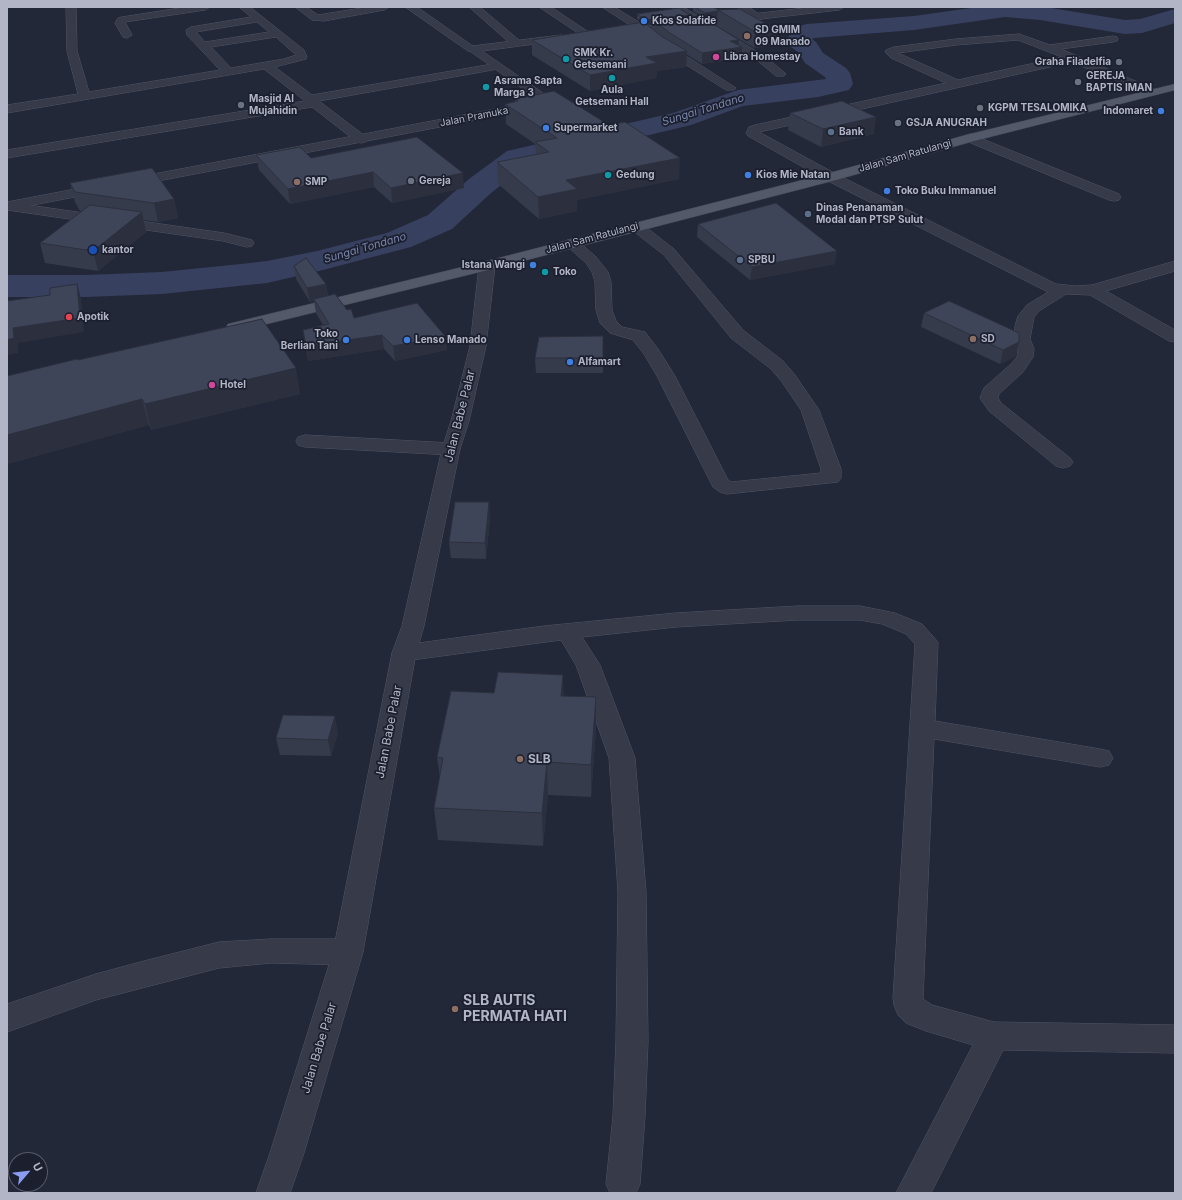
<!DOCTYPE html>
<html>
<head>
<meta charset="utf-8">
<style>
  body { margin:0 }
  #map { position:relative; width:1182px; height:1200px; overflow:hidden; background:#232838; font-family:Inter,sans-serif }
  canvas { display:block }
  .frame { position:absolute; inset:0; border:8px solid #b1b5c5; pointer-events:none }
  .north { position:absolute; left:8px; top:1152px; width:40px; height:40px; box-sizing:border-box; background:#1b1f2e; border:1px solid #575b6a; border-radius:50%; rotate:62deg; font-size:11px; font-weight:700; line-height:16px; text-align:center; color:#b1b5c5 }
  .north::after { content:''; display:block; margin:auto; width:14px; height:18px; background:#899cf2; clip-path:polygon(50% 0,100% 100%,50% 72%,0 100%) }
</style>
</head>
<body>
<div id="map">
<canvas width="1182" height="1200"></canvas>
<div class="frame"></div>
<div class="north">U</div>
</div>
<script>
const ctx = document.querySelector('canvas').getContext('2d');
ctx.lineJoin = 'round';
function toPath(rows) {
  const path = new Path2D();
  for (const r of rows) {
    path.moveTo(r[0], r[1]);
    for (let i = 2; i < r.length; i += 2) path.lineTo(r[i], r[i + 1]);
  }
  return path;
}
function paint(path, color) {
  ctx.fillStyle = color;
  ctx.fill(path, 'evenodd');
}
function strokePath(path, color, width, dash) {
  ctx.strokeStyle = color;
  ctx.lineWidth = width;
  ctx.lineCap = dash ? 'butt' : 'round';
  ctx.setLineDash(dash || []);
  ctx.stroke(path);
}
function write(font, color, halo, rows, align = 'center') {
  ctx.font = font + ' Inter,sans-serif';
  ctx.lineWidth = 3.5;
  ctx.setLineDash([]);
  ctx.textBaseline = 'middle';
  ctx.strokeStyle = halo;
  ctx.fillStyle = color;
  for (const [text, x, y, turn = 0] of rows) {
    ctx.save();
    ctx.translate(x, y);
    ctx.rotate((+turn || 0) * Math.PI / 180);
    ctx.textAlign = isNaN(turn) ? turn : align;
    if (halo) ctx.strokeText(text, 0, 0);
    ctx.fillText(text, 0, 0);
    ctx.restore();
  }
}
paint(toPath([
  [978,7,1045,7,1125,20,1140,19,1175,9,1175,23,1142,33,1125,34,1040,20,1005,17,914,30,814,38,812,39,816,42,823,53,846,68,850,73,853,84,849,90,818,97,743,106,691,125,528,164,491,193,452,229,411,247,319,271,267,283,162,294,86,297,7,297,7,275,86,275,162,272,241,264,267,261,317,251,387,233,428,215,469,179,507,151,673,113,738,90,826,79,825,77,805,63,798,52,788,45,785,40,799,26,807,24,914,16,978,7]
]), '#37405f');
const minor = toPath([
  [66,7,76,7,77,51,89,92,220,70,187,35,186,30,191,27,251,17,239,7,250,7,304,50,307,57,306,59,275,67,312,95,498,63,503,66,498,69,319,101,365,136,367,139,365,142,361,143,357,142,312,107,7,158,7,150,305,101,264,69,7,113,7,105,78,94,67,51,66,7],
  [257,22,269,32,205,42,196,32,257,22],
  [276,37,296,55,284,59,231,68,211,47,276,37],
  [186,7,210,7,205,10,125,22,132,35,127,38,123,37,115,23,118,18,122,17,186,7],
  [295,7,306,7,318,15,368,7,389,7,384,10,324,21,312,20,295,7],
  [405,7,417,7,477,49,472,52,468,51,405,7],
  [469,7,480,7,520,41,521,43,520,45,512,45,469,7],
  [539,7,551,7,593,35,588,38,584,37,539,7],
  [602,7,614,7,647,27,669,45,736,88,734,90,726,90,661,49,639,31,602,7],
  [671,7,683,7,766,57,786,74,784,76,776,76,758,61,671,7],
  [737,7,749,7,763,17,762,19,754,19,737,7],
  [1019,34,1050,45,1113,36,1117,37,1118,39,1117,41,1113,42,1061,49,1156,90,1158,92,1156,94,1148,94,1072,62,759,132,836,174,1056,284,1076,286,1092,285,1175,261,1175,271,1106,291,1175,330,1175,342,1169,341,1090,295,1066,294,1039,311,1034,317,1030,339,1034,349,1033,357,1023,372,999,394,998,398,1001,403,1070,458,1073,462,1070,466,1063,468,1056,466,989,411,980,398,984,388,1011,364,1017,357,1018,349,1014,339,1015,326,1018,316,1027,305,1048,292,826,180,748,136,746,133,749,127,755,125,946,83,891,58,885,52,886,50,894,47,956,39,1019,34],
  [1018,40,1062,57,958,80,898,53,956,45,1018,40],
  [970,134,1119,194,1121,197,1119,200,1114,201,1109,200,966,141,964,138,966,135,970,134],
  [7,202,224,233,252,240,254,243,252,246,247,247,223,241,7,210,7,202],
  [637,223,642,224,674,249,743,330,783,361,795,375,819,410,841,469,841,478,838,482,727,494,720,492,713,487,657,376,644,354,633,340,610,333,600,323,596,310,595,282,592,272,586,263,567,246,565,243,567,240,572,239,577,240,596,257,608,272,611,282,612,310,616,321,622,327,645,332,658,349,675,376,728,480,731,482,821,473,821,469,801,410,782,382,771,369,731,338,664,255,632,230,630,227,632,224,637,223],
  [305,435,451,443,458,445,460,449,458,453,451,455,305,447,298,445,296,441,298,437,305,435],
  [798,606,860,606,895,613,922,624,938,642,935,721,1100,749,1109,751,1113,758,1109,765,1100,767,934,739,923,999,932,1005,994,1022,1175,1025,1175,1053,1003,1050,931,1193,896,1193,973,1045,926,1031,906,1023,898,1015,894,1005,893,998,915,644,906,634,882,624,860,620,798,620,676,627,582,637,600,665,635,758,646,892,648,1041,645,1116,640,1184,636,1193,610,1193,606,1184,613,1116,616,1041,618,892,609,758,576,665,561,640,404,661,396,659,392,653,396,647,404,645,544,626,676,613,798,606],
  [271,939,348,939,358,943,363,952,358,961,348,965,271,963,219,968,96,1000,7,1032,7,1004,96,974,144,961,219,942,271,939]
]);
const tertiary = toPath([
  [813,7,844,7,839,10,621,35,616,32,621,29,813,7],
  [561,35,566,38,565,40,482,51,543,93,545,98,543,100,523,111,7,210,7,202,516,105,533,96,467,49,472,46,561,35],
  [487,261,492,263,495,266,486,346,469,421,460,449,424,626,416,653,363,952,304,1153,290,1193,256,1193,270,1153,333,952,392,653,402,626,442,449,451,421,470,346,479,266,482,263,487,261]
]);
const primary = toPath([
  [1175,84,1175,90,974,141,836,180,492,269,234,332,228,330,226,327,228,324,483,262,826,174,966,135,1175,84]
]);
strokePath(minor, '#515564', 1);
strokePath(tertiary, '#515564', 1);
strokePath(primary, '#3f4352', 1);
paint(minor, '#363a49');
paint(tertiary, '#363a49');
paint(primary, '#545969');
paint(toPath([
  [693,7,712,7,719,10,776,45,754,48,717,26,717,17,704,18,693,11],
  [637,14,689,18,739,40,738,45,742,47,742,58,702,64,686,54,686,67,657,71,656,78,590,91,532,55,532,40,642,22,637,19],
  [656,24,656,32,647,25],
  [515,99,679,179,577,200,577,211,539,219,498,184,497,162,536,155,535,144,506,124,505,104,515,102],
  [790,113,874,134,821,147,788,130],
  [256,155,311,158,464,188,392,203,374,187,290,204,259,170],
  [70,183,174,199,178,218,158,222,144,220,146,232,98,271,45,263,40,243,82,211,80,211,75,202],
  [698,224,835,264,750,280,697,237],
  [294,266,326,284,328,296,354,318,445,336,447,350,395,361,384,349,308,361,303,330,323,325,316,313,314,301,310,302,296,279],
  [949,301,1016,356,1000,364,921,327,924,313],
  [603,336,603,373,536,373,535,358],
  [78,360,300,394,151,430,149,425,7,464,7,376],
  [489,502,490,518,486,559,451,558,449,542],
  [564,696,596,729,591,797,548,795,543,846,438,840,434,808,440,777,437,757],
  [338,733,331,756,280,755,276,738]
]), '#363b4c');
paint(toPath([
  [718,11,717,17,704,18,705,13],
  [689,15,689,20,656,22,656,24,646,25,646,20],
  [777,30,776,45,754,48,755,32],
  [739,40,738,48,742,47,742,58,702,64,702,53,730,41],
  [687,51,686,67,657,71,656,78,590,91,590,75,646,57],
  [876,117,874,134,821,147,823,129],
  [680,158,679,179,577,200,577,211,539,219,538,197,566,180],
  [373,172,374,187,290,204,288,189],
  [463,173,464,188,392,203,391,188],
  [174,199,178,218,158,222,154,203],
  [142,212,146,232,98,271,93,251],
  [837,251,835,264,750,280,752,267],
  [77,284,81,298,84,332,18,343,18,353,7,355,7,340,13,328],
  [326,284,328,297,314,299,314,301,310,302,307,288],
  [382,335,384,349,308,361,306,346],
  [445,336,447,350,395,361,393,346],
  [1019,342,1016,356,1000,364,1003,350],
  [296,368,300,394,151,430,145,404],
  [142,399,149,425,7,464,7,435],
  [489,502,490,518,486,559,485,543],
  [563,675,564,706,561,696],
  [596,697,596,729,591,797,591,765],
  [335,716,338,733,331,756,328,740],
  [547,762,548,795,543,846,542,813]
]), '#2c303e');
const building = toPath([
  [695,7,712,7,719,10,718,10,718,11,705,13,695,7],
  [679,8,689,15,646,20,637,14,679,8],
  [740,9,777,30,755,32,718,10,740,9],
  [702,17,739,40,730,41,742,47,702,53,670,33,656,22,702,17],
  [644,22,661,36,687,51,646,57,657,63,590,75,532,40,644,22],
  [554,91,609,125,625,122,680,158,566,180,577,189,538,197,497,162,549,152,535,142,557,138,505,104,518,101,515,99,554,91],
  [842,101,876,117,823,129,790,113,842,101],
  [417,137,463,173,391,188,373,172,288,189,256,155,300,147,311,158,417,137],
  [152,168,174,199,154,203,75,192,70,183,152,168],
  [776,203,837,251,752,267,698,224,776,203],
  [90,205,142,212,93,251,40,243,90,205],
  [306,258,326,284,307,288,294,266,306,258],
  [77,284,80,318,13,328,14,338,7,340,7,301,50,295,50,288,77,284],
  [335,294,347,310,351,309,354,318,417,303,445,336,393,346,382,335,306,346,303,330,329,324,314,299,335,294],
  [949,301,1019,333,1019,342,1003,350,924,313,949,301],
  [262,319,296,368,145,404,142,399,7,435,7,376,77,359,78,360,262,319],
  [603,336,603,358,535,358,539,337,603,336],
  [455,502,489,502,485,543,449,542,455,502],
  [498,672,563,675,561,696,596,697,591,765,547,762,542,813,434,808,443,758,437,757,451,691,494,693,498,672],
  [283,715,335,716,328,740,276,738,283,715]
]);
paint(building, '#3f4558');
strokePath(building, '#2c303e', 1);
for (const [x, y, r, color] of [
  [644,21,4,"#3f7fe0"],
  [747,36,4,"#8d6e63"],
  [716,57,4,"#d1479c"],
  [566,59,4,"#0f9aa8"],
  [1119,62,4,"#6b7280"],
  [612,78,4,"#0f9aa8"],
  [1078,82,4,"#6b7280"],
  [486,87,4,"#0f9aa8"],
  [241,105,4,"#6b7280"],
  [980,108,4,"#6b7280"],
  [1161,111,4,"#3f7fe0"],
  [898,123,4,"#6b7280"],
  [546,128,4,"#3f7fe0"],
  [831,132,4,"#5c6f8a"],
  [608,175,4,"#0f9aa8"],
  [748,175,4,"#3f7fe0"],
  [411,181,4,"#6b7280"],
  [297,182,4,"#8d6e63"],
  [887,191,4,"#3f7fe0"],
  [808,214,4,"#5c6f8a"],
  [93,250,5,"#1a4fb4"],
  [740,260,4,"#5c6f8a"],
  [533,265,4,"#3f7fe0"],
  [545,272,4,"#0f9aa8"],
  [69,317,4,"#e0444e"],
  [973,339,4,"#8d6e63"],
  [346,340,4,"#3f7fe0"],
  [407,340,4,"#3f7fe0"],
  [570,362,4,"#3f7fe0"],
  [212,385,4,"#d1479c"],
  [520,759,4,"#8d6e63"],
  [455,1009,4,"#8d6e63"]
]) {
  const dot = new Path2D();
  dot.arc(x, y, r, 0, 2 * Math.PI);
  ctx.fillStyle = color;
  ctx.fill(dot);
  strokePath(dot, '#1b1f2e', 1.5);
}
write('bold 10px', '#b1b5c5', '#1b1f2e', [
  ["Kios Solafide",652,21],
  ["SD GMIM",755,30],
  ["09 Manado",755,42],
  ["SMK Kr.",574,53],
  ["Getsemani",574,65],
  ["Libra Homestay",724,57],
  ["Graha Filadelfia",1111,62,"right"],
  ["GEREJA",1086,76],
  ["BAPTIS IMAN",1086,88],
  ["Asrama Sapta",494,81],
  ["Marga 3",494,93],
  ["Aula",612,90,"center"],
  ["Getsemani Hall",612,102,"center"],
  ["Masjid Al",249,99],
  ["Mujahidin",249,111],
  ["KGPM TESALOMIKA",988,108],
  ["Indomaret",1153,111,"right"],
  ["GSJA ANUGRAH",906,123],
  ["Supermarket",554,128],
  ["Bank",839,132],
  ["Gedung",616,175],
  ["Kios Mie Natan",756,175],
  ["Gereja",419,181],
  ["SMP",305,182],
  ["Toko Buku Immanuel",895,191],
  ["Dinas Penanaman",816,208],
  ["Modal dan PTSP Sulut",816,220],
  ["kantor",102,250],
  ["SPBU",748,260],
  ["Istana Wangi",525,265,"right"],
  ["Toko",553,272],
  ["Apotik",77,317],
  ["Toko",338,334,"right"],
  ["Berlian Tani",338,346,"right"],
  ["SD",981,339],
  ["Lenso Manado",415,340],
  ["Alfamart",578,362],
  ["Hotel",220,385]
], 'left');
write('10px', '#b1b5c5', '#1b1f2e', [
  ["Jalan Pramuka",474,117,-11],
  ["Jalan Sam Ratulangi",905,156,-16],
  ["Jalan Sam Ratulangi",592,238,-15]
]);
write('italic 11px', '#7b86ac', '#1b1f2e', [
  ["Sungai Tondano",703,110,-17],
  ["Sungai Tondano",365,248,-16]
]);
write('12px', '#b1b5c5', '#1b1f2e', [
  ["Jalan Babe Palar",460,416,-76],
  ["Jalan Babe Palar",389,732,-79],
  ["Jalan Babe Palar",319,1048,-73]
]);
write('bold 12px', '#b1b5c5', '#1b1f2e', [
  ["SLB",528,759]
], 'left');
write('bold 14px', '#b1b5c5', '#1b1f2e', [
  ["SLB AUTIS",463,1001],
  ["PERMATA HATI",463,1017]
], 'left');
</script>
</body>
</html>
